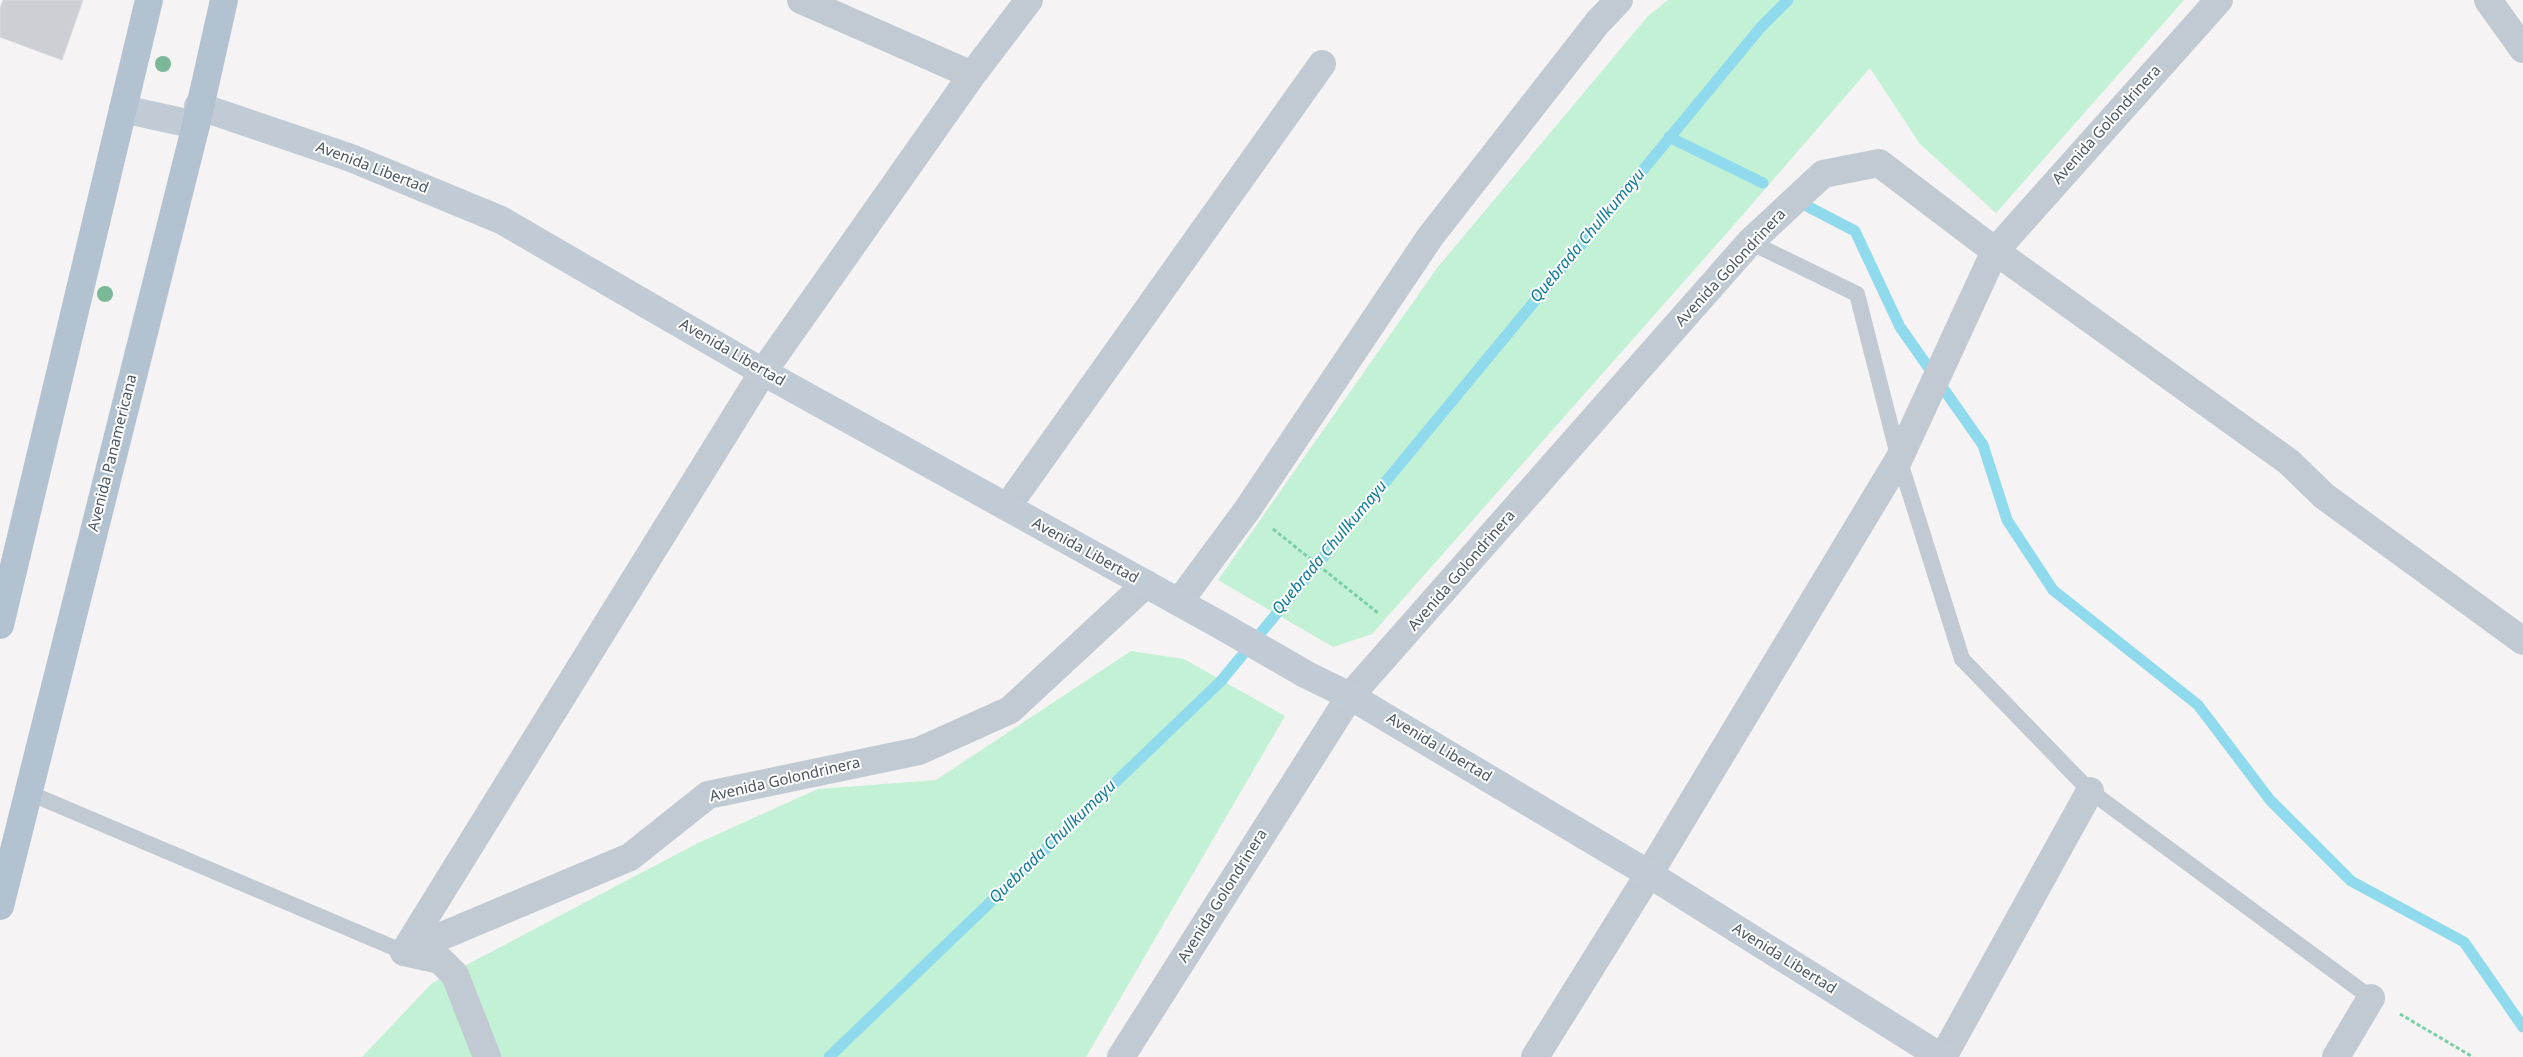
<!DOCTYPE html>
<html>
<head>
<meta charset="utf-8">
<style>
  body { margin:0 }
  canvas { display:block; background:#f5f3f3 }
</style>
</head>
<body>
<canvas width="2523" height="1057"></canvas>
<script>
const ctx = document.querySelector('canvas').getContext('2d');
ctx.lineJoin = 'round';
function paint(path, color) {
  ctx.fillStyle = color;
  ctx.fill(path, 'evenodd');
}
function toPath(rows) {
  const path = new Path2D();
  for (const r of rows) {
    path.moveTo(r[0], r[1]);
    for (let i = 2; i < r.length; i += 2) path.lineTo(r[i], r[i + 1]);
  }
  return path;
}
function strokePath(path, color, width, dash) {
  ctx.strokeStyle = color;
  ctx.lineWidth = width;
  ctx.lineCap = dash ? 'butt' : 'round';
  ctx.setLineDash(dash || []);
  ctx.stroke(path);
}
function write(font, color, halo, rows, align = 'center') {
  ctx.font = font + ' "Noto Sans",sans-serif';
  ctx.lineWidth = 4;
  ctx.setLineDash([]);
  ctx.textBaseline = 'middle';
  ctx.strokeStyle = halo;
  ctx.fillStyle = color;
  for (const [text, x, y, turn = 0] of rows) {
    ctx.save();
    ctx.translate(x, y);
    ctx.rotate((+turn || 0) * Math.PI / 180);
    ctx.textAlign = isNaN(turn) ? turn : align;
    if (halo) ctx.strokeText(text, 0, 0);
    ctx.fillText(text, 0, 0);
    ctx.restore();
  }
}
paint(toPath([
  [1668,0,2184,0,1996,213,1920,144,1870,68,1733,226,1372,634,1333,647,1218,580,1437,268,1648,16],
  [1131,651,1184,659,1285,716,1086,1057,362,1057,432,983,698,843,818,789,936,780]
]), '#c3f1d5');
strokePath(toPath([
  [1669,137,1763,183],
  [1801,203,1855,231,1900,327,1983,445,2007,520,2053,590,2198,705,2270,800,2351,881,2464,942,2523,1027],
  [829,1057,1221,681,1761,27,1788,0]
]), '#90daee', 11);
const building = toPath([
  [3,0,83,0,62,60,0,37,0,9,3,0]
]);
paint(building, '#cdcfd5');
strokePath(building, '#d7d9de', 1);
strokePath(toPath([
  [1273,529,1378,613],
  [2400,1014,2473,1057]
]), '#7ad0a6', 3, [4, 2.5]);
strokePath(toPath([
  [1750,242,1857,294,1899,459,1962,659,2090,791,2371,998],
  [27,792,404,952]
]), '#c1cad2', 16);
strokePath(toPath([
  [801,0,972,75],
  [763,372,972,75,1029,0],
  [1007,507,1322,64],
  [1179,602,1247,510,1430,237,1598,22,1619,0],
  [404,952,630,857,708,795,919,751,1010,710,1146,584],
  [1121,1057,1350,696,1750,242,1823,174,1879,163,1995,251,2289,462,2324,496,2523,641],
  [1535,1057,1649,874,1899,459,1995,251,2219,0],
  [1943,1057,2090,791],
  [2336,1057,2371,998]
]), '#c1cad2', 28);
strokePath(toPath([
  [2488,0,2523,49],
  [487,1057,455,975,440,960,404,952,763,372]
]), '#c1cad2', 28);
strokePath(toPath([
  [198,106,351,158,501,220,763,372,1220,625,1307,675,1350,696,1649,874,1941,1057],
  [123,109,196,125]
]), '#c1cbd6', 28);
strokePath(toPath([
  [0,625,149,0],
  [0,906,196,125,224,0]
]), '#b3c2d1', 28);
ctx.fillStyle = '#7bb799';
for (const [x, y] of [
  [163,64],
  [105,294]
]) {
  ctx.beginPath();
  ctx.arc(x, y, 8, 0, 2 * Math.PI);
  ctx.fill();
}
write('15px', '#4a5661', '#fff', [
  ["Avenida Golondrinera",2107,125,-48],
  ["Avenida Libertad",372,168,21],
  ["Avenida Golondrinera",1731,268,-47],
  ["Avenida Libertad",732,353,30],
  ["Avenida Panamericana",113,453,-76],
  ["Avenida Libertad",1085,551,29],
  ["Avenida Golondrinera",1462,571,-49],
  ["Avenida Libertad",1439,748,31],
  ["Avenida Golondrinera",785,780,-13],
  ["Avenida Golondrinera",1223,896,-58],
  ["Avenida Libertad",1784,959,32]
]);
write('italic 16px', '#0c7c9b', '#fff', [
  ["Quebrada Chullkumayu",1588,236,-50],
  ["Quebrada Chullkumayu",1330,548,-50],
  ["Quebrada Chullkumayu",1053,842,-44]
]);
</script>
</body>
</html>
